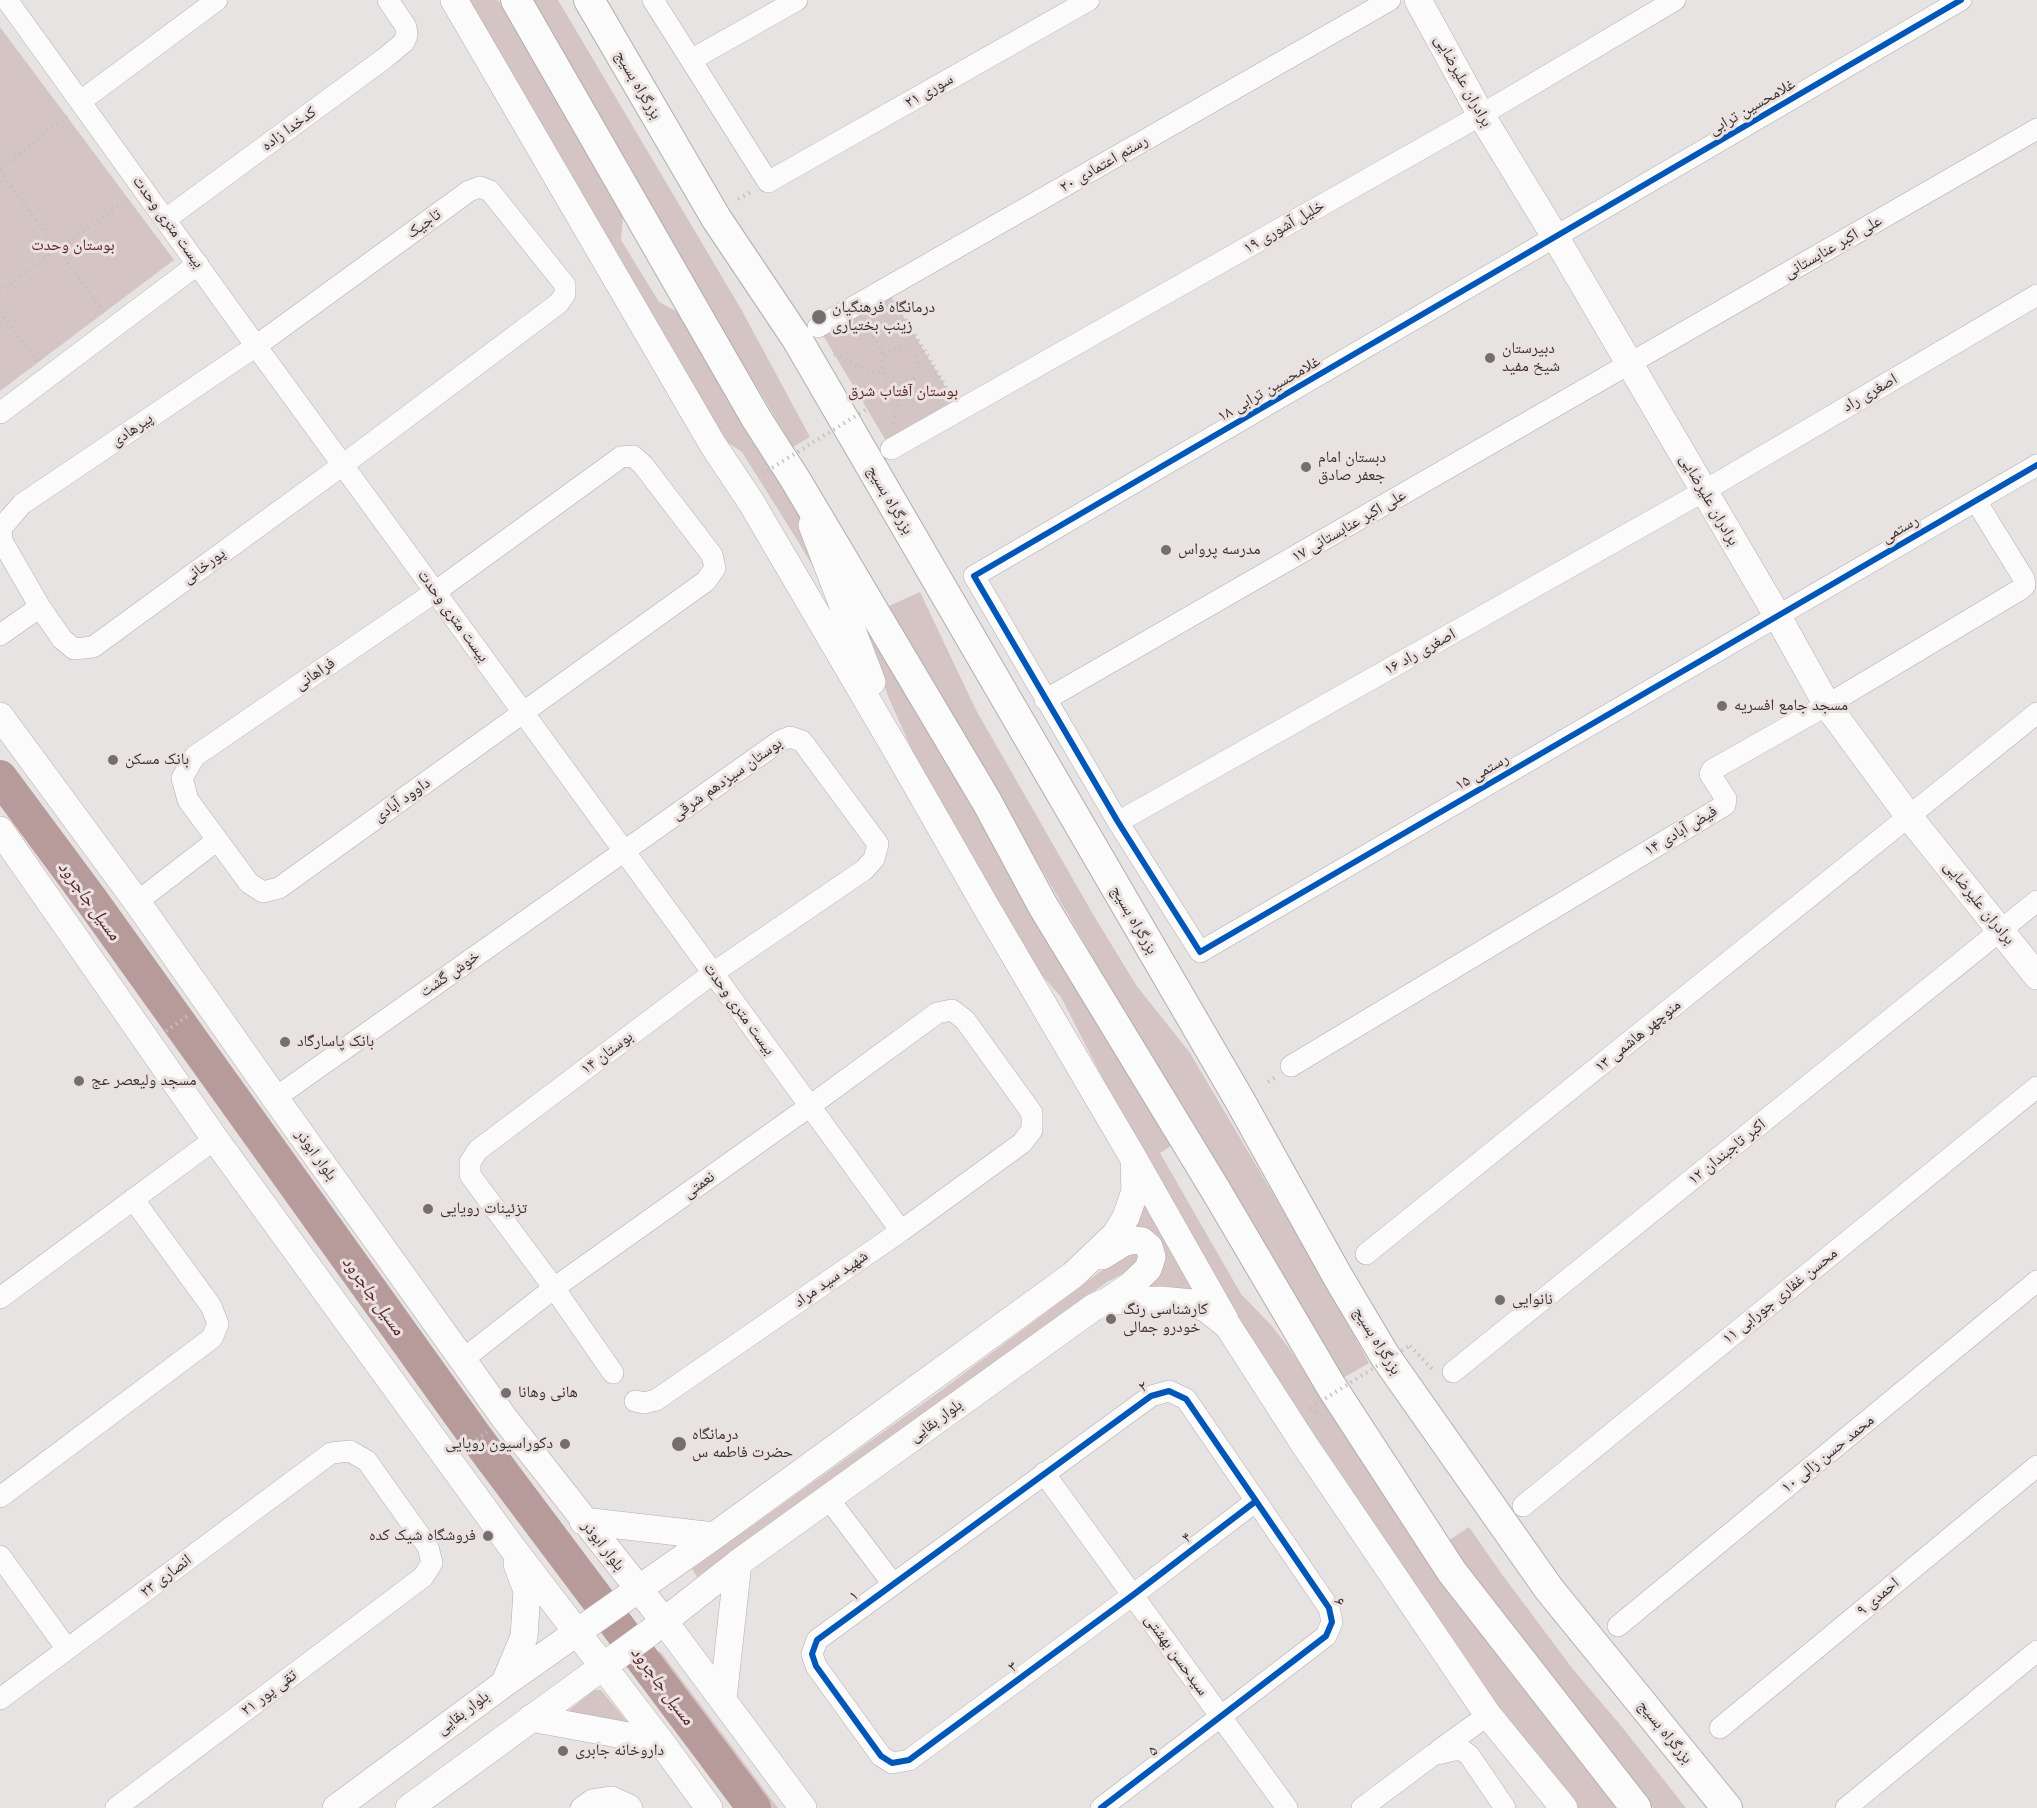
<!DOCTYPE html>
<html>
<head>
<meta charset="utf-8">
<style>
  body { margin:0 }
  canvas { display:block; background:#e8e3e3 }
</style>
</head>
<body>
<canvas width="2037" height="1808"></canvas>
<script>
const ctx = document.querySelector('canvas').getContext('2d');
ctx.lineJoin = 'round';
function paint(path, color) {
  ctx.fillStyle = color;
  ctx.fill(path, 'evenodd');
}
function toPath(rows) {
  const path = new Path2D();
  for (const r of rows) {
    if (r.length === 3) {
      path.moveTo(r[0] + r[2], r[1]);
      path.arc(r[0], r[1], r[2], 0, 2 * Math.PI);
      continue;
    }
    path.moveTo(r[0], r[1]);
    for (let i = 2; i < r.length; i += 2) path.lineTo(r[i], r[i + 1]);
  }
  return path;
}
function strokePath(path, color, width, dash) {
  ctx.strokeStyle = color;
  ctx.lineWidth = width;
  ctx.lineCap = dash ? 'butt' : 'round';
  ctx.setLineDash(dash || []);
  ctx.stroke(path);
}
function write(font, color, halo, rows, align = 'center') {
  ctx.font = font + ' "Fira Sans","Noto Naskh Arabic",sans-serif';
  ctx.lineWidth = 6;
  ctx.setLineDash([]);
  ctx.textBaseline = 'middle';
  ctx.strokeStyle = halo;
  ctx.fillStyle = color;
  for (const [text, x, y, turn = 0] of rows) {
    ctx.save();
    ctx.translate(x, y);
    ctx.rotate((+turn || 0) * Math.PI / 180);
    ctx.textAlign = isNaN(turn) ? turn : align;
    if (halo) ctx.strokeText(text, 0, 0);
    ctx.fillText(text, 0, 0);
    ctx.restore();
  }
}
paint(toPath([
  [467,0,498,0,623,215,621,240,659,302,680,313,784,490,816,537,854,637,799,543,742,452,719,437],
  [531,0,558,0,741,309,810,437,793,447,660,226],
  [0,27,174,260,0,391],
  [886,288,960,411,891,449,818,327],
  [920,592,976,710,1094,916,1136,985,1190,1053,1322,1277,1369,1363,1343,1378,1139,1037,889,606],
  [860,613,1172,1145,1160,1153,1241,1294,1271,1325,1289,1348,1429,1564,1503,1663,1616,1808,1576,1808,1519,1737,1291,1410,1129,1130,1061,997,1025,956,922,773,888,696],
  [1142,1188,1199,1296,1136,1294,1153,1276,1135,1230],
  [1136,1252,1141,1259,1130,1270,1107,1282,697,1577,692,1569,942,1390,1104,1269],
  [1469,1527,1501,1573,1572,1668,1622,1727,1686,1808,1653,1808,1540,1663,1448,1541],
  [660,1651,703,1708,778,1808,734,1808,672,1725,634,1672],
  [594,1690,601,1690,629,1724,565,1715,568,1711]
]), '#d4c4c3');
strokePath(toPath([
  [0,777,92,901,475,1436,754,1808]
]), '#b79b9a', 34);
const minor = toPath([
  [7,0,256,346,901,1231],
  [653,0,768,182,1089,0],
  [1961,0,974,576,1118,822,1200,952,2037,465],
  [691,60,797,0],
  [81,101,217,0],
  [480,187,490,191,565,285,565,294,559,303,344,464,93,647,74,649,62,639,40,607,2,541,1,528,10,518,22,504,256,346,469,191,480,187],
  [166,219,385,58,404,42,407,35,406,27,388,0],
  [818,327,1390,0],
  [0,413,198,264],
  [891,449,1481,115,1675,0],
  [633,456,643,465,712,555,715,568,706,581,279,888,263,892,249,883,188,800,182,778,195,756,435,592,621,457,633,456],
  [0,635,40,607],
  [1045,700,2037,129],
  [1118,822,1704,491,2037,295],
  [137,902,216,841],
  [1291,1066,1725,805,1726,799,1710,774,1712,770,1827,705,2021,589,2025,585,2024,579,1976,501],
  [275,1098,780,741,790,737,802,741,878,844,874,859,864,870,713,973,478,1150,470,1162,470,1175,554,1288,613,1373],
  [1366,1254,2037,713],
  [0,1298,215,1139],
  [462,1360,554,1288,810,1106,937,1013,952,1010,965,1020,1032,1113,1032,1130,1022,1143,901,1231,656,1400,644,1403,635,1401],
  [1453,1372,2037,901],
  [1044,1473,1287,1808],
  [0,1497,212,1338,218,1324,211,1306,133,1199],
  [828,1498,893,1584],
  [1523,1506,2037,1087],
  [0,1556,67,1649],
  [1618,1626,2037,1281],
  [0,1699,331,1453,350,1451,367,1461,428,1547,432,1563,423,1577,116,1808],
  [1720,1728,2037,1466],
  [1438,1751,1488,1715],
  [581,1808,592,1800,612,1797,630,1805,632,1808],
  [1101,1808,1326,1636,1332,1622,1329,1608,1256,1501,1186,1399,1169,1391,1151,1396,817,1640,812,1654,816,1666,881,1756,892,1763,909,1760,1133,1595,1256,1501],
  [1362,1808,1433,1755,1454,1750,1462,1750,1469,1755,1505,1808],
  [1846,1808,2037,1651]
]);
const major = toPath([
  [454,0,713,445,751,502,898,753,989,912,1134,1159,1225,1320],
  [1418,0,1481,115,1556,238,1777,615,1827,705,1910,818,2037,976],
  [812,525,872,682],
  [0,716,137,902,275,1098,505,1419,664,1621,803,1808],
  [0,830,215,1139,511,1546,661,1742,709,1808],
  [1102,1256,1123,1243,1134,1240,1142,1241,1149,1247,1152,1257,1148,1269,1130,1286,1108,1301],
  [583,1521,714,1536],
  [505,1682,524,1637,527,1591,517,1564],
  [723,1699,738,1563],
  [531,1718,661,1742],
  [336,1808,505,1683,714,1536,1073,1275,1116,1234,1126,1217,1135,1191,1134,1160],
  [409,1808,649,1633,738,1563,1094,1307,1108,1301,1161,1300,1192,1303,1207,1309,1228,1326,1304,1444,1488,1715,1564,1808]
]);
const highway = toPath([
  [516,0,756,418,795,479,987,802,1043,906,1215,1189,1331,1386,1452,1572,1636,1808],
  [589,0,716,218,797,339,1239,1099,1338,1277,1385,1356,1549,1589,1727,1808]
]);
strokePath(minor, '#b1adad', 22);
strokePath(major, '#b1adad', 28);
strokePath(highway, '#b1adad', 32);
strokePath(toPath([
  [0,169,67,116],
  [0,171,104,312],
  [738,199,751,192],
  [0,291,128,199],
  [896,304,951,395],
  [0,312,38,362],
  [865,320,885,357],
  [900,366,18],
  [834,354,867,370,883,373],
  [893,424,903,384],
  [166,1031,189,1015],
  [1268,1082,1276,1077],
  [1410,1346,1433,1370,1434,1369],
  [1310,1408,1321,1417],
  [467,1447,487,1432]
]), '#c4c1c1', 4, [1.5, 4.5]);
strokePath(minor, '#fcfbfb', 21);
strokePath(major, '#fcfbfb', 27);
strokePath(highway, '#fcfbfb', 30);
strokePath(toPath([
  [762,474,867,409],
  [1310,1408,1409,1346]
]), '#c4c1c1', 4, [1.5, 4.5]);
strokePath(toPath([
  [1961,0,974,576,1118,822,1200,952,2037,465],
  [1101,1808,1326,1636,1332,1622,1329,1608,1256,1501,1186,1399,1169,1391,1151,1396,817,1640,812,1654,816,1666,881,1756,892,1763,909,1760,1133,1595,1256,1501]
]), '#0057b8', 6);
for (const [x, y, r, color] of [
  [819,317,8,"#736f6f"],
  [1490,358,6,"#736f6f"],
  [1306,467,6,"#736f6f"],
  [1166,550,6,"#736f6f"],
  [1722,706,6,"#736f6f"],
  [113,760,6,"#736f6f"],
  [285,1042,6,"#736f6f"],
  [79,1081,6,"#736f6f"],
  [428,1209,6,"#736f6f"],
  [1500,1300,6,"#736f6f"],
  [1111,1319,6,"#736f6f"],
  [506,1393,6,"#736f6f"],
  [565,1444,6,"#736f6f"],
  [679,1444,8,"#736f6f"],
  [488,1536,6,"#736f6f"],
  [563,1751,6,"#736f6f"]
]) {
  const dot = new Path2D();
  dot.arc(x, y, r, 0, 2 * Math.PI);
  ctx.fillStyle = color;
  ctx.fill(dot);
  strokePath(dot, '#ebe1e0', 2);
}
write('16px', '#343030', '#ebe1e0', [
  ["برادران علیرضایی",1463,81,61],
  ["بزرگراه بسیج",638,85,60],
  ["سوری ۲۱",929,91,-30],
  ["غلامحسین ترابی",1752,107,-30],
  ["کدخدا زاده",289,129,-36],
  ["رستم اعتمادی ۲۰",1104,164,-30],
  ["بیست متری وحدت",168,222,54],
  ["تاجیک",424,224,-36],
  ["خلیل آشوری ۱۹",1284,227,-30],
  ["علی اکبر عنابستانی",1833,247,-30],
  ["غلامحسین ترابی ۱۸",1269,389,-30],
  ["اصغری راد",1870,393,-30],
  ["پیرهادی",132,430,-34],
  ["بزرگراه بسیج",890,500,60],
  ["برادران علیرضایی",1709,500,60],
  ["علی اکبر عنابستانی ۱۷",1349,526,-30],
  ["رستمی",1900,529,-30],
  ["پورخانی",204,566,-36],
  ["بیست متری وحدت",453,616,54],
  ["اصغری راد ۱۶",1420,652,-29],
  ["فراهانی",315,674,-34],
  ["رستمی ۱۵",1482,772,-30],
  ["بوستان سیزدهم شرقی",727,779,-35],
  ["داوود آبادی",402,800,-35],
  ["فیض آبادی ۱۴",1681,831,-31],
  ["برادران علیرضایی",1979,903,51],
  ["بزرگراه بسیج",1134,920,60],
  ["خوش گشت",450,974,-35],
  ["بیست متری وحدت",739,1009,54],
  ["منوچهر هاشمی ۱۳",1638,1036,-39],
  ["بوستان ۱۴",607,1053,-37],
  ["اکبر تاجبندان ۱۲",1727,1152,-39],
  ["بلوار ابوذر",316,1155,54],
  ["نعمتی",699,1185,-35],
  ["شهید سید مراد",831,1279,-35],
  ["محسن غفاری جورابی ۱۱",1780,1296,-39],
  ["بزرگراه بسیج",1377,1341,58],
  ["۲",1143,1387,-28],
  ["بلوار بقایی",936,1421,-36],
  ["محمد حسن زالی ۱۰",1828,1454,-39],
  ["۴",1187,1538,-37],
  ["بلوار ابوذر",603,1546,52],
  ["انصاری ۲۳",166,1576,-37],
  ["۱",854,1596,-36],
  ["احمدی ۹",1878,1597,-40],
  ["۶",1339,1602,65],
  ["سیدحسن بهشتی",1176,1655,54],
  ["۳",1013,1667,-36],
  ["تقی پور ۲۱",269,1693,-37],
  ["بلوار بقایی",463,1713,-37],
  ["بزرگراه بسیج",1665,1732,51],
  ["۵",1153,1751,-38]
]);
write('16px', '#572323', '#ebe1e0', [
  ["بوستان وحدت",73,246],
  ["بوستان آفتاب شرق",903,392]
]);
write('16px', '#343030', '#ebe1e0', [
  ["درمانگاه فرهنگیان",832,308],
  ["زینب بختیاری",832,326],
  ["دبیرستان",1502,349],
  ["شیخ مفید",1502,367],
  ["دبستان امام",1318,458],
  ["جعفر صادق",1318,476],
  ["مدرسه پرواس",1178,550],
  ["مسجد جامع افسریه",1734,706],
  ["بانک مسکن",125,760],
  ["بانک پاسارگاد",297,1042],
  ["مسجد ولیعصر عج",91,1081],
  ["تزئینات رویایی",440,1209],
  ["نانوایی",1512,1300],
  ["کارشناسی رنگ",1123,1310],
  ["خودرو جمالی",1123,1328],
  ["هانی وهانا",518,1393],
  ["درمانگاه",692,1435],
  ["حضرت فاطمه س",692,1453],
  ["دکوراسیون رویایی",553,1444,"right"],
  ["فروشگاه شیک کده",476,1536,"right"],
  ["داروخانه جابری",575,1751]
], 'left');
write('italic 18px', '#572323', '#ebe1e0', [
  ["مسیل جاجرود",89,901,54],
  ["مسیل جاجرود",373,1296,54],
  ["مسیل جاجرود",662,1686,53]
]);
</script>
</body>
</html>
